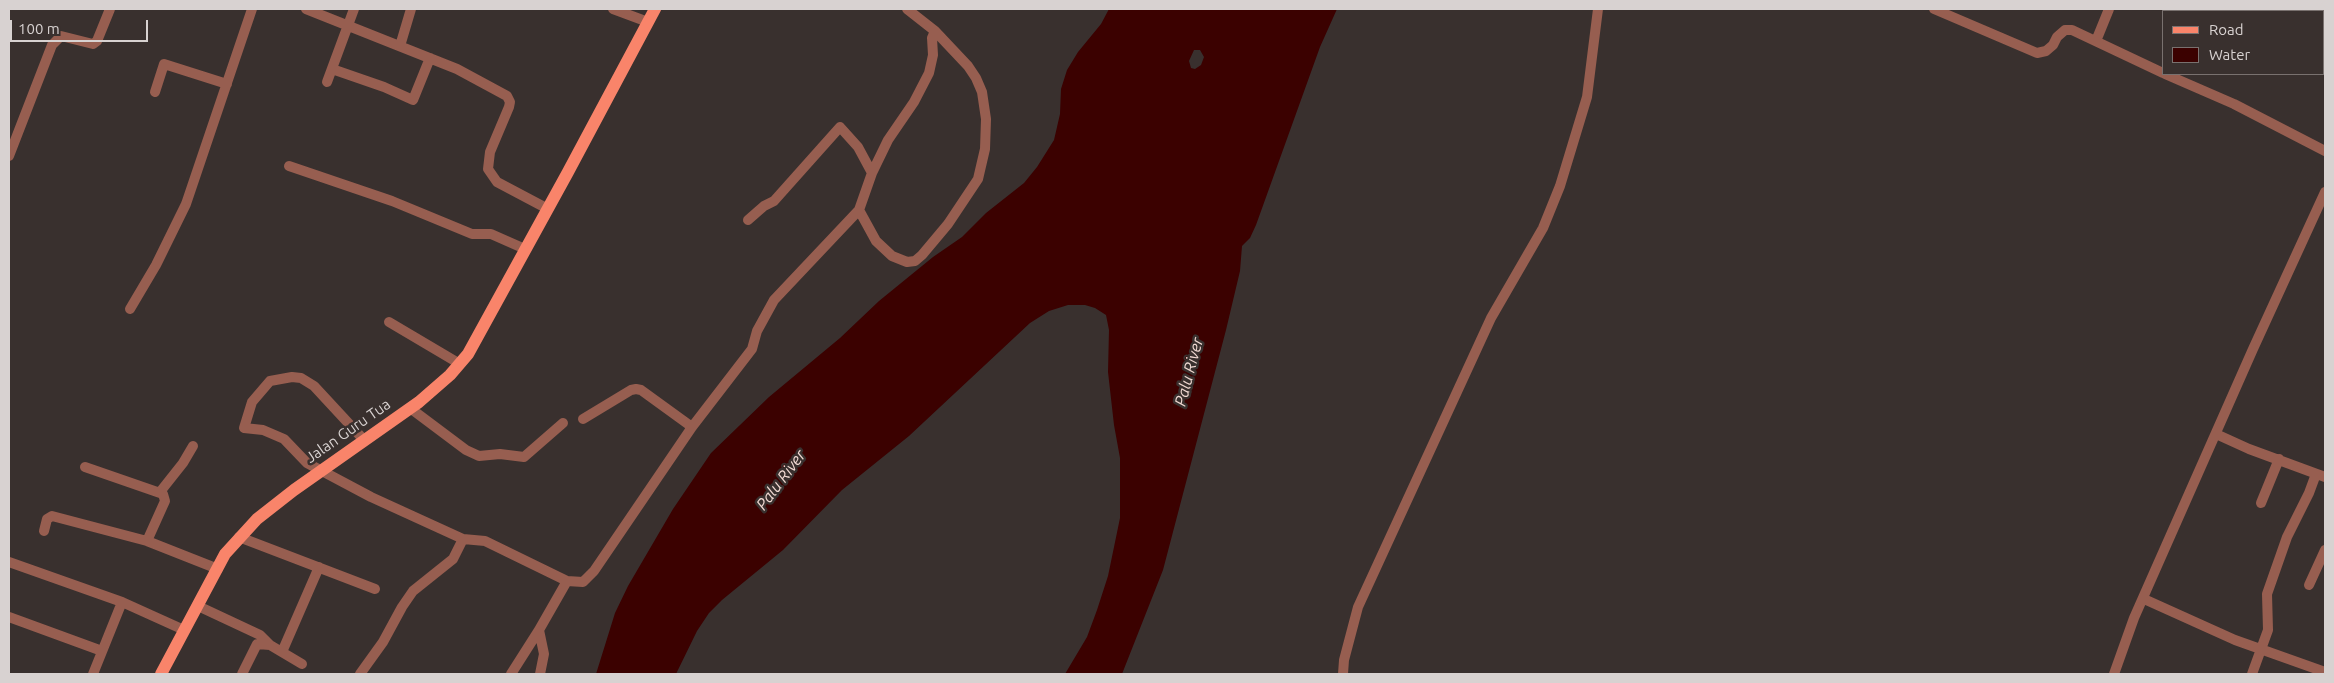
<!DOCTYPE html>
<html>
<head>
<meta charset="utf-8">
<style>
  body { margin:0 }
  #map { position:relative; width:2334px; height:683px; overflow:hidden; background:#39302e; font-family:Ubuntu,sans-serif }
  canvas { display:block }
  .frame { position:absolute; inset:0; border:10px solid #d8d2d1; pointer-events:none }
  .legend { position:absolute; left:2162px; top:10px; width:162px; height:65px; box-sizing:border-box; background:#39302e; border:1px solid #79716f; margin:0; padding:6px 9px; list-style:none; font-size:15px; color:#d8d2d1 }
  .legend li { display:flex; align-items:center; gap:10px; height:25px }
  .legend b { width:25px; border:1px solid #79716f }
  .scale { position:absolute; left:10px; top:20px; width:138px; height:22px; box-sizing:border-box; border:2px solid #d8d2d1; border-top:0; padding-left:6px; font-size:15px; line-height:18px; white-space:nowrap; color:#d8d2d1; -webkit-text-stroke:4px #39302e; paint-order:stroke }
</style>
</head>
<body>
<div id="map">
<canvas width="2334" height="683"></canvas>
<div class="frame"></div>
<ul class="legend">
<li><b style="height:6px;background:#f9846a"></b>Road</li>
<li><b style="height:14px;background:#3b0100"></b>Water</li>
</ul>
<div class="scale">100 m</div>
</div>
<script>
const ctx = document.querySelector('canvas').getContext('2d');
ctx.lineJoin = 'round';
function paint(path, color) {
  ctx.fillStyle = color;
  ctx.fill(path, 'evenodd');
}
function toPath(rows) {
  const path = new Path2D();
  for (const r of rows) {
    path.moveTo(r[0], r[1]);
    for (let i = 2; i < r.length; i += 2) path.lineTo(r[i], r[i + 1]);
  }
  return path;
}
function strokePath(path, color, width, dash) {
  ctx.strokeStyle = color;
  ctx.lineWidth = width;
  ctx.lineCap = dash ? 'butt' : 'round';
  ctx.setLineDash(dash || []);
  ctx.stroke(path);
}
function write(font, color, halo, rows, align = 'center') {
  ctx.font = font + ' Ubuntu,sans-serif';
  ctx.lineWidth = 5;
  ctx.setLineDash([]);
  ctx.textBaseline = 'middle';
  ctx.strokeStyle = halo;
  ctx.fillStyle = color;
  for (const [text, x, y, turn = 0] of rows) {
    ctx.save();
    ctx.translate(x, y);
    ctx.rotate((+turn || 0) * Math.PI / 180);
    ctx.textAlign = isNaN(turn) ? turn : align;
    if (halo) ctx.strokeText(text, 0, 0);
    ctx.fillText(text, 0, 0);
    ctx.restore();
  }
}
paint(toPath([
  [1109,9,1337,9,1320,47,1256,225,1250,238,1242,246,1240,271,1226,330,1163,570,1122,674,1065,674,1087,637,1097,610,1108,576,1120,518,1120,458,1114,425,1108,372,1109,330,1106,315,1095,308,1085,305,1068,305,1049,311,1030,323,909,436,842,490,783,550,722,600,709,613,697,631,676,674,596,674,615,613,628,586,673,509,711,453,769,397,840,338,879,301,933,257,962,237,986,213,1024,183,1037,167,1054,140,1060,114,1061,89,1067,70,1078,52,1101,24],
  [1194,50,1200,50,1204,57,1201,65,1195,69,1191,68,1189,61]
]), '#3b0100');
strokePath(toPath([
  [306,9,457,69,507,96,510,102,509,107,490,152,488,169,497,182,548,209],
  [613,9,648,22],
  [907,9,935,31,968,66,976,78,982,92,986,119,985,149,978,179,948,224,922,255,915,261,907,262,892,256,876,241,859,210,872,173,888,140,914,102,929,73,933,55,932,38,935,31],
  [1934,9,2037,53,2046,51,2053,45,2057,37,2065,30,2072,30,2163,73],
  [2096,41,2109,9],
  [400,46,411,9],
  [332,69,384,87,413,100,430,58],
  [2165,74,2234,104,2325,151],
  [327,82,354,9],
  [155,92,164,64,227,84],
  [9,156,52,45,61,36,93,44,97,41,110,9],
  [289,166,392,201,472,234,491,234,525,249],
  [748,220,764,206,774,201,840,127,858,147,872,173],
  [130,309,156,265,186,204,252,9],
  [389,322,460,364],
  [410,408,466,450,479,456,500,454,524,457,563,423],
  [583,419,631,390,636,389,641,390,692,427],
  [2216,434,2249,449,2325,477],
  [364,440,314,386,301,378,292,377,270,381,252,402,244,428,263,430,284,439,307,463,371,497,463,539,485,541,567,581,583,582,594,571,692,427,752,349,757,331,774,300,859,210],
  [85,467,163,494,165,501,147,541],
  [160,492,183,463,193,446],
  [2261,503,2279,459],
  [44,531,47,519,52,516,147,541,218,569],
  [239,537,375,589],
  [9,562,122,602,184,630],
  [2309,585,2325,550],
  [2144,599,2235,640,2325,672],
  [198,606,260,635,270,645,302,664],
  [9,617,102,651],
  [282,652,319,567],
  [93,674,122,602],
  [242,674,257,644,270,645],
  [360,674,383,642,402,607,413,591,453,559,463,539],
  [511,674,539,630],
  [540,674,544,654,539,630,567,581],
  [1343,674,1344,660,1358,607,1491,318,1543,228,1560,186,1587,97,1598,9],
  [2114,674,2134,618,2253,349,2325,192],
  [2252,674,2268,630,2267,594,2287,537,2309,493,2316,474]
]), '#975e50', 10);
strokePath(toPath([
  [161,674,225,554,257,519,294,490,419,402,450,375,468,354,568,172,655,9]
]), '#f9846a', 12);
write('15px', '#d8d2d1', '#39302e', [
  ["Jalan Guru Tua",348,431,-35]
]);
write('italic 16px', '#f2dad3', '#39302e', [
  ["Palu River",1189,372,-75],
  ["Palu River",781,480,-53]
]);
</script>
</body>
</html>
